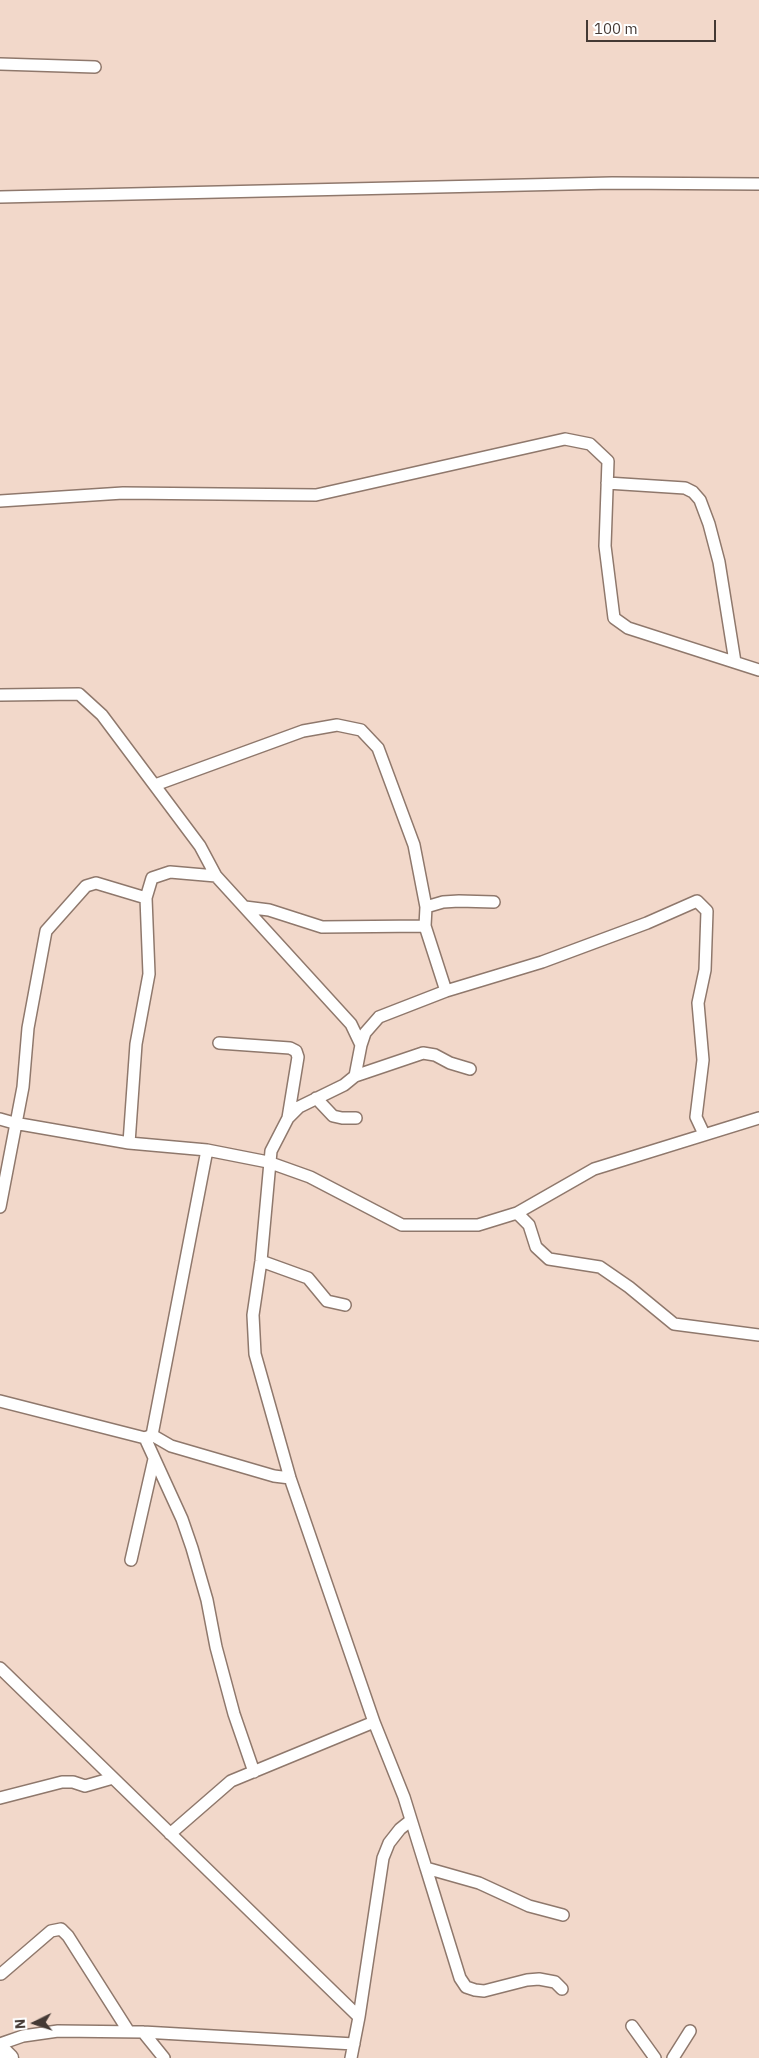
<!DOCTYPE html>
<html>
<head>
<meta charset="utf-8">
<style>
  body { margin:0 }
  #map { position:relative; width:759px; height:2058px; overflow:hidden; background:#f2d8ca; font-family:"IBM Plex Sans",sans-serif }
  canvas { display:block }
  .north { position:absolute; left:10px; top:1998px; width:50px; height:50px; -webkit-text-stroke:4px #fff; paint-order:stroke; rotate:266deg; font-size:14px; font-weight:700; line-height:20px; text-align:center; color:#443934 }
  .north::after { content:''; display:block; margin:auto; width:18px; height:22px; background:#443934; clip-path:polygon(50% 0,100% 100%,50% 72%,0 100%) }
  .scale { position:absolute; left:586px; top:20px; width:130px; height:22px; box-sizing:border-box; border:2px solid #443934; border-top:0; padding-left:6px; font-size:15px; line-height:18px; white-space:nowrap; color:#443934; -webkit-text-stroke:4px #fff; paint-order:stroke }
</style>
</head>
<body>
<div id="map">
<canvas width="759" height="2058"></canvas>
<div class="north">N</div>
<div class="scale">100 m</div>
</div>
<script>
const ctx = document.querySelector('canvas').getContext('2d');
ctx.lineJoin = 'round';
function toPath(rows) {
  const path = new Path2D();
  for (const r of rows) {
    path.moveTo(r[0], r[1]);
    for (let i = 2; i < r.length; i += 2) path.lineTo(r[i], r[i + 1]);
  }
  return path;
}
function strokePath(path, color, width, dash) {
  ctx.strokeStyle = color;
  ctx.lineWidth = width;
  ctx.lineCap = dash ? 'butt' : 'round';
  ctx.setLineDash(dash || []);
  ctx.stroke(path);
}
const minor = toPath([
  [0,64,95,67],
  [0,197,612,183,759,184],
  [607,483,685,488,693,492,700,500,709,524,719,562,735,662],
  [0,501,123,493,316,495,565,439,590,444,608,461,605,546,614,618,628,628,759,670],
  [0,695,79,694,102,715,200,846,216,876,351,1024,361,1045,355,1076,344,1085,299,1107,288,1118,271,1151,261,1261,253,1315,255,1354,290,1478,374,1722,404,1797,426,1868,479,1883,529,1906,563,1915],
  [155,785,303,731,337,725,361,730,378,748,414,845,426,907,425,926,446,991],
  [245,907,269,910,322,927,425,926],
  [426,907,443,902,459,901,494,902],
  [219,1043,290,1048,296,1051,298,1057,288,1118],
  [361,1045,365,1033,379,1017,446,991,542,962,647,923,697,901,707,911,705,970,698,1003,703,1060,696,1117,704,1134],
  [355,1076,423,1053,435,1055,450,1063,470,1069],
  [316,1098,333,1116,342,1118,356,1118],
  [0,1119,14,1123,129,1143,207,1150,268,1162,310,1177,402,1225,478,1225,517,1213,594,1169,759,1118],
  [129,1143,136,1044,149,974,146,898,152,878,170,872,216,876],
  [0,1207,23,1087,28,1028,46,931,86,886,96,883,146,898],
  [517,1213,529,1225,536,1247,549,1259,600,1267,629,1287,674,1324,759,1335],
  [261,1261,308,1278,327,1301,345,1305],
  [0,1401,145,1438,152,1435,207,1150],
  [152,1435,171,1446,274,1476,290,1478],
  [145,1438,182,1519,192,1548,207,1600,216,1647,234,1714,254,1772],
  [131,1560,154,1459],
  [0,1668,359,2017],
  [0,1798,62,1782,73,1782,85,1786,113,1778],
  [170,1834,231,1781,374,1722],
  [426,1868,460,1978,466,1987,475,1990,484,1991,527,1980,539,1979,555,1982,562,1989],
  [1,1974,51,1931,61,1929,68,1936,129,2032],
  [632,2026,655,2058],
  [143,2032,164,2058],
  [0,2044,23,2036,58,2031,143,2032,354,2044],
  [351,2058,359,2017,383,1858,389,1843,400,1829,410,1821],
  [673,2058,690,2031]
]);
const highway = toPath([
  [0,2048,10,2058]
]);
strokePath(minor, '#8f786c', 14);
strokePath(highway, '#8f786c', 19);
strokePath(minor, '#fff', 11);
strokePath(highway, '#fff', 16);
</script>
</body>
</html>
